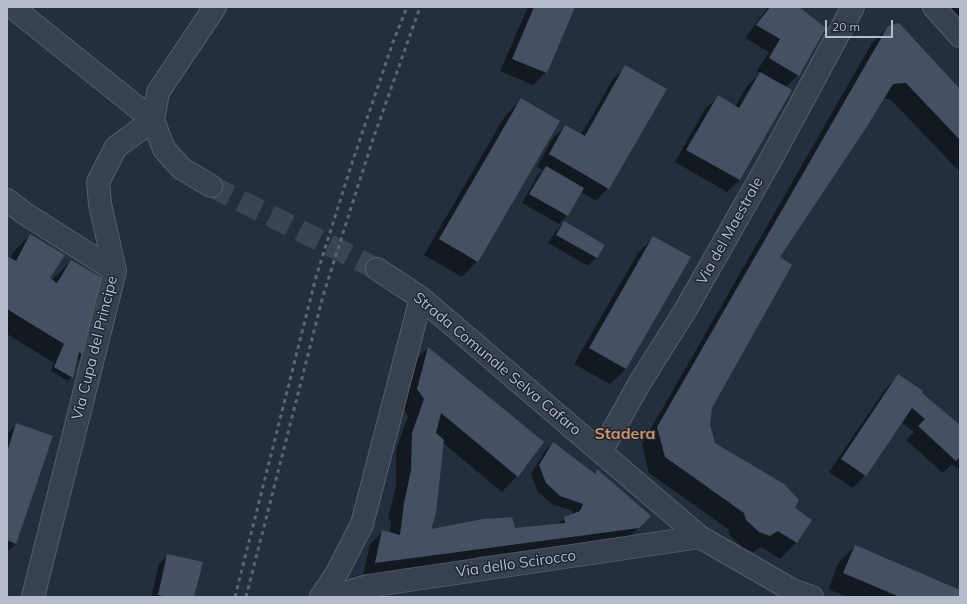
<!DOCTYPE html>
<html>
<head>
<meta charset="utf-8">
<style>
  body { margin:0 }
  #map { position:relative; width:967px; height:604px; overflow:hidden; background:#242f3e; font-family:Mulish,sans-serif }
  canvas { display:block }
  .frame { position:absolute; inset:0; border:8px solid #b4bcc9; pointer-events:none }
  .scale { position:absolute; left:825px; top:20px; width:68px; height:18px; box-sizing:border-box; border:2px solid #b4bcc9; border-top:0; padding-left:5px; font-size:12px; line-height:14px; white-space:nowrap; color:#b4bcc9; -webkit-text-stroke:3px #1d2633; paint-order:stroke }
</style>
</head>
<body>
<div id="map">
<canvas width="967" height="604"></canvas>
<div class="frame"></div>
<div class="scale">20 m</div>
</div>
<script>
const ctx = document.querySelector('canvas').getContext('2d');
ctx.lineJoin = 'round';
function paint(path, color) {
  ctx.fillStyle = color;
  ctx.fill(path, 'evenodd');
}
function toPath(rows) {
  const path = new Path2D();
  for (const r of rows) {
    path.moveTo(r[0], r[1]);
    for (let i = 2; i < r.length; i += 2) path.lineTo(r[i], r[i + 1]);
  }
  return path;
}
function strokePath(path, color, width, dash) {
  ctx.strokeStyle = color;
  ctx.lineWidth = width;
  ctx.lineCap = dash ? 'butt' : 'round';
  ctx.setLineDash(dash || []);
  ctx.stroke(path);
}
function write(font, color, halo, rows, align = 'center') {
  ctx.font = font + ' Mulish,sans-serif';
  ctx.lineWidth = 3;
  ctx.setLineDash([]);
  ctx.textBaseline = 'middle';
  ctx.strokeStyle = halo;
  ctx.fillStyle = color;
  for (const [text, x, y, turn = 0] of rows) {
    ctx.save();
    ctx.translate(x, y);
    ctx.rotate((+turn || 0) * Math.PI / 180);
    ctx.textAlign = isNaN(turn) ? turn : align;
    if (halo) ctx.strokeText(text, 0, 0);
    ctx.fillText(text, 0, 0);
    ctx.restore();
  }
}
paint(toPath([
  [528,7,574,7,546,72,533,85,500,71],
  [768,7,797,7,798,75,785,88,791,91,740,180,727,192,675,162,705,109,718,97,735,107,747,86,760,73,757,71,769,52,745,38],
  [933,7,960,7,960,37],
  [888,27,960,91,960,172,890,99,883,99,779,258,712,407,709,425,714,444,794,508,811,520,796,543,780,559,761,547,753,552,743,548,730,536,728,529,649,473,642,444,872,43],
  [626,67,608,188,596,201,581,192,567,216,559,224,522,203,537,176,543,170,537,167,553,138,565,126,581,135,613,79],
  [521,100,477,261,462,277,424,255,505,116],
  [564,222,597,257,588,266,548,243,556,231],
  [30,235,48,279,52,281,55,277,71,261,83,355,75,363,72,377,68,381,51,371,54,363,7,334,7,257,10,259,14,251],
  [654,237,626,369,610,384,574,364,638,253],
  [428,348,517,476,502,492,443,443,429,530,514,529,558,524,565,518,572,515,573,511,552,504,538,492,531,474,545,451,553,443,593,474,597,470,650,516,626,540,554,550,553,547,476,557,472,561,363,575,370,544,383,531,390,533,391,520,388,519,396,486,396,450,408,416,401,405,412,364],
  [898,376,960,427,960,470,952,464,943,473,906,440,914,432,901,422,865,475,853,488,829,472,886,388],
  [17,424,16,544,7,552,7,434],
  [855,546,960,592,960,597,847,597,828,589,839,562],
  [167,556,193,597,151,597,159,564]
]), '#0007');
paint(toPath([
  [534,7,575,7,547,73,512,59],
  [770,7,799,7,826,28,799,76,769,58,780,39,756,25],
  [899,23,960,89,960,140,906,83,893,84,866,128,780,257,792,265,712,408,710,425,715,443,784,484,799,500,795,508,812,520,797,543,778,531,770,536,759,532,746,520,744,513,665,457,657,427,888,26],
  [625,65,667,89,609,189,549,154,565,125,585,136],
  [760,72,792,90,740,180,686,150,718,95,739,108],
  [521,98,560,121,478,262,439,239],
  [546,166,584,188,568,216,529,194],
  [564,221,605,245,597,258,556,235],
  [30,234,65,255,50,278,57,283,71,260,104,279,84,356,79,352,73,378,54,367,64,344,7,309,7,256,16,261],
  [653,236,691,257,626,369,589,348],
  [428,347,544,442,518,477,441,413,436,433,444,440,436,513,431,529,483,519,512,517,515,528,565,523,564,517,580,511,583,504,560,496,546,483,539,465,553,442,595,474,597,469,651,516,639,528,375,563,382,530,400,535,404,503,411,470,412,433,424,399,417,389],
  [898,374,923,391,922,393,960,425,960,457,956,461,918,426,925,419,912,408,866,476,841,459],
  [16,423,53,436,16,544,7,540,7,452],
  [855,545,960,590,960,597,900,597,843,573],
  [167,554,203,562,194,597,168,597,158,595]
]), '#455162');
strokePath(toPath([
  [211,186,377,269]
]), '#3a4453', 22, [22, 11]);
const minor = toPath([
  [12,7,153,120,164,149,181,168,211,186],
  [934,7,960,36],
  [153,120,158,92,215,7],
  [7,200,24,213,115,271],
  [377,269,421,298,700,537,792,590,812,597],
  [601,452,639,384,686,309,771,159,853,7],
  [33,597,115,271,100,204,98,182,116,147,153,120],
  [321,597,338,571,362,524,421,298],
  [332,597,368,586,700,537]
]);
strokePath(minor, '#565f6c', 24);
strokePath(minor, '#38414e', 22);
strokePath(toPath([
  [235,597,316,277,351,166,393,42,407,7],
  [246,597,323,296,372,142,420,7]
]), '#5a6575', 3, [4, 4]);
write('15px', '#b4bcc9', '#1d2633', [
  ["Via del Maestrale",730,231,-61],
  ["Via Cupa del Principe",95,348,-76],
  ["Strada Comunale Selva Cafaro",497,364,40],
  ["Via dello Scirocco",516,564,-8]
]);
write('bold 16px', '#d59563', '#1d2633', [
  ["Stadera",625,434]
]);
</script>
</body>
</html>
